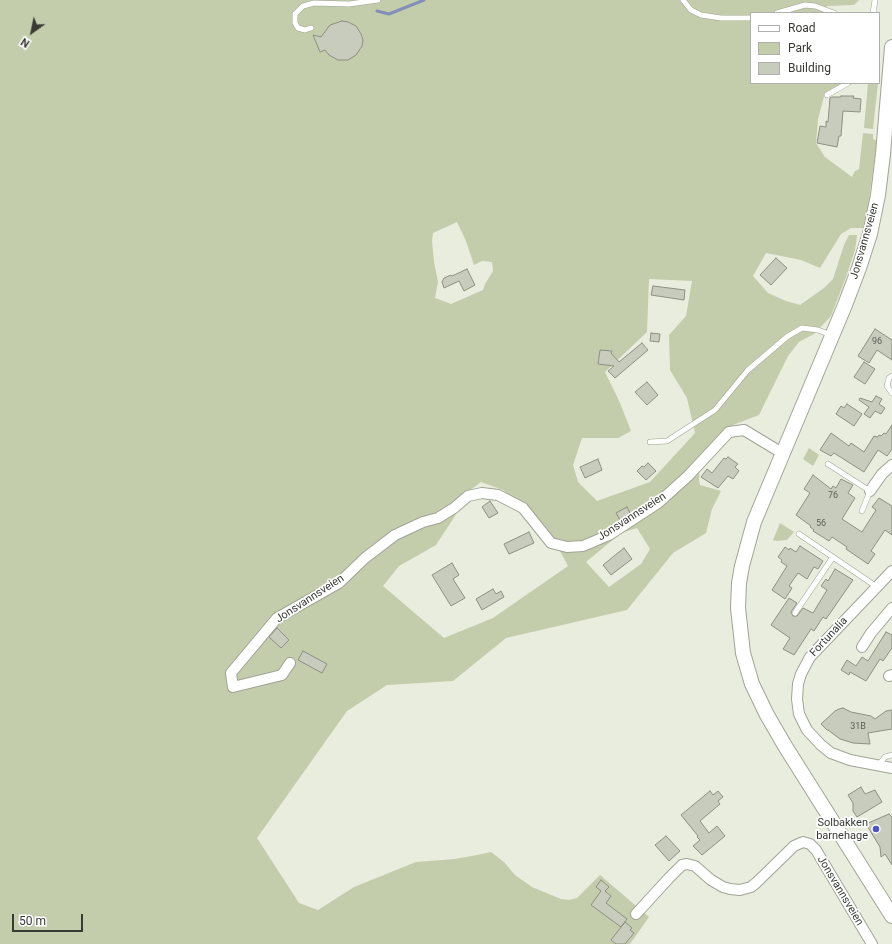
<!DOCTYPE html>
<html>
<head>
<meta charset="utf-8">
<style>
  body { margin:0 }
  #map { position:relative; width:892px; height:944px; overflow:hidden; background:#e9eddd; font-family:Roboto,sans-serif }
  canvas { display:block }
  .legend { position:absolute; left:750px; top:12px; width:130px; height:72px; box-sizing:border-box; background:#fff; border:1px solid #afb0ae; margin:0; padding:5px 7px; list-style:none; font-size:12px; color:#383a34 }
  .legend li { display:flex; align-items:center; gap:8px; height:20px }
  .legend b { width:20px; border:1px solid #afb0ae }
  .north { position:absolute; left:12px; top:12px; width:40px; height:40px; -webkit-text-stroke:3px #fff; paint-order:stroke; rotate:213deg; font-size:11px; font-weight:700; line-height:16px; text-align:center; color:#383a34 }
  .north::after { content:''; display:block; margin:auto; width:14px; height:18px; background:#383a34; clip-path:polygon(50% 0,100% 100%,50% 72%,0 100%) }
  .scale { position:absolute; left:12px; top:914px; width:71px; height:18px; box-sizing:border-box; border:2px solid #383a34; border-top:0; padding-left:5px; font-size:12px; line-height:14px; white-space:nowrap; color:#383a34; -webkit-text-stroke:3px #fff; paint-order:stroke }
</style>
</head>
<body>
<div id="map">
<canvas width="892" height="944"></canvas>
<ul class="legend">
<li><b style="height:5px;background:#fff"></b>Road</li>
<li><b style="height:11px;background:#c3ccab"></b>Park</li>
<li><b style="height:11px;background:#c8ccbc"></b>Building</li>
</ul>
<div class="north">N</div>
<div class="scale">50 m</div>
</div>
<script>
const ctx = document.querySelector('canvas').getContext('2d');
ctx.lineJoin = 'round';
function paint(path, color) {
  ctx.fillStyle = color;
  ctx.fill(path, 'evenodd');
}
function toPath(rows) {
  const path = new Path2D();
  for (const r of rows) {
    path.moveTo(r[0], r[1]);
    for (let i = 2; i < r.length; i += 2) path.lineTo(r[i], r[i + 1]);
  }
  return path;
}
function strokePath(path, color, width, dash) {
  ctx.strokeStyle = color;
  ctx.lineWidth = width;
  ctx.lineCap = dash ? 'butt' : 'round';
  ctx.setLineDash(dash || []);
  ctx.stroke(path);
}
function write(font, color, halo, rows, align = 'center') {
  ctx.font = font + ' Roboto,sans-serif';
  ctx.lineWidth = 3.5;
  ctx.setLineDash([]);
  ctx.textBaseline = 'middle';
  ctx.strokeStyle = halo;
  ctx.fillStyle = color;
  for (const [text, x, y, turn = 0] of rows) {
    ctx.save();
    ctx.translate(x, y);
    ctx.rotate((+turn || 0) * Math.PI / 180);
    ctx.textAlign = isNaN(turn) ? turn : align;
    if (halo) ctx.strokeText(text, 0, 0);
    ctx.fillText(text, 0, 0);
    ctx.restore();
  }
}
paint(toPath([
  [0,0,859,0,854,5,827,6,825,13,751,13,751,83,843,83,825,93,818,119,816,143,825,157,852,177,855,171,859,169,863,133,873,134,873,139,877,141,868,206,863,228,851,228,841,234,820,268,801,260,766,253,753,276,768,293,786,301,800,305,824,288,833,279,844,245,849,235,857,235,855,250,846,277,831,316,814,334,799,342,788,356,759,415,733,425,700,457,699,480,700,485,721,491,712,509,706,533,673,553,627,610,506,638,453,681,387,685,347,711,257,838,299,903,318,910,354,887,416,862,455,859,477,855,491,852,504,862,515,875,532,887,561,899,569,900,577,898,600,875,649,917,630,944,0,944],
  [457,222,466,241,474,265,482,261,492,262,493,271,485,284,483,290,451,304,435,298,438,282,434,262,432,241,433,233],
  [649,279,692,281,686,316,669,335,670,370,687,398,695,433,650,482,597,501,578,482,573,465,582,438,618,438,631,431,620,403,605,372,647,332],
  [481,482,503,490,536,516,554,540,568,566,493,618,444,638,383,586,399,566,436,545,455,516,466,493],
  [637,528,650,549,641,564,609,587,586,562,621,533],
  [868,83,878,83,873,129,864,128],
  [809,448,819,455,813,466,803,459],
  [780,523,794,532,787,540,777,541,773,540]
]), '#c3ccab');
strokePath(toPath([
  [377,11,389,14,424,0]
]), '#848fb8', 3);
const building = toPath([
  [342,21,348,22,356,26,361,34,363,40,362,46,356,55,348,60,338,60,329,55,325,50,320,52,313,35,321,37,330,25,342,21],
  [841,96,854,96,853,98,861,99,860,112,843,111,841,136,839,136,837,147,817,143,820,126,826,127,826,121,828,122,830,98,832,97,841,97,841,96],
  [776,258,787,268,771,285,760,275,776,258],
  [467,269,475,285,464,291,459,281,444,288,442,282,444,278,451,275,452,276,467,269],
  [653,286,685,290,684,300,651,295,653,286],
  [875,329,892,340,892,360,877,350,869,363,858,356,875,329],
  [651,333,660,334,659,342,650,341,651,333],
  [642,343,648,350,615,378,608,371,614,366,598,364,600,350,612,351,611,353,619,362,642,343],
  [864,362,875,369,865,384,854,377,864,362],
  [647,382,658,395,647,405,635,392,647,382],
  [876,396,882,399,879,404,885,408,881,414,875,411,870,418,864,414,869,407,859,400,860,398,872,402,876,396],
  [847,404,862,414,854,426,836,414,841,406,844,408,847,404],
  [892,425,892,449,887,456,878,450,864,472,834,453,831,456,820,450,831,433,849,446,851,443,864,452,874,436,878,437,879,435,881,436,884,433,886,434,892,425],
  [728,457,738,464,735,467,739,471,733,479,728,476,718,488,701,477,707,469,712,473,724,458,726,459,728,457],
  [598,459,602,470,585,478,580,467,598,459],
  [648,463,656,471,646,480,637,471,642,466,644,467,648,463],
  [813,475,831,489,833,486,836,488,841,479,853,485,848,493,855,498,842,519,862,532,876,510,872,507,879,498,892,506,892,535,885,530,871,551,875,554,868,564,846,549,847,547,832,537,829,541,813,531,814,530,810,527,811,526,796,515,810,493,804,489,813,475],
  [490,501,498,513,489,518,482,507,490,501],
  [627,507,630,513,620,520,616,513,627,507],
  [529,532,534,543,509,554,504,544,529,532],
  [800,546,823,561,818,569,814,567,807,579,798,573,789,586,792,588,785,599,772,590,787,566,781,562,782,560,778,557,785,547,789,550,790,548,796,552,800,546],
  [624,548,632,559,611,575,603,565,624,548],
  [452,563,459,575,453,579,465,598,451,606,432,575,452,563],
  [835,569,853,580,826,619,823,617,814,631,811,629,794,655,783,649,790,638,771,625,789,598,797,603,791,612,793,616,797,616,803,608,813,613,827,590,821,586,826,579,828,581,835,569],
  [493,589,496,594,501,591,504,597,482,610,476,599,493,589],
  [277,628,289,640,281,648,269,637,277,628],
  [886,632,892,635,892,648,883,661,880,659,866,681,850,672,849,675,841,670,847,660,856,666,862,657,868,661,886,632],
  [303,651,327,664,322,673,298,660,303,651],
  [843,708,851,712,871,716,875,719,886,711,892,710,892,729,868,733,870,744,853,743,840,739,828,730,827,730,821,724,835,711,839,709,843,708],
  [861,787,865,794,875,790,882,802,857,817,853,811,853,803,848,795,861,787],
  [710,791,713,795,718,791,723,797,718,801,720,804,700,821,709,833,717,826,725,836,702,855,693,846,700,840,697,837,698,836,681,815,710,791],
  [889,814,892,817,892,865,885,854,881,857,880,847,866,824,889,814],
  [666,836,680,851,669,861,655,845,666,836],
  [601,880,609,887,605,891,611,896,606,903,627,919,621,927,591,905,601,891,596,887,601,880],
  [625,922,632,928,630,930,634,933,625,944,616,944,611,940,625,922]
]);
paint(building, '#c8ccbc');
strokePath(building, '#8d9082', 1);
const lane = toPath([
  [683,0,691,10,701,15,721,18,751,18],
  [777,13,805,5,815,6,834,13],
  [873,13,875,0],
  [311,28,305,30,298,28,295,23,295,14,303,6,314,3,349,4,378,0],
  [827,95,848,83],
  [892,376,889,378,887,386,892,393],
  [650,442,667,441,715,410,748,370,788,336,802,328,818,330,831,335],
  [828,464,870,491,862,511],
  [799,534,877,587],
  [795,613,833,557],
  [880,766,881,762,885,757,892,755]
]);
const street = toPath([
  [870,491,882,474,892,465],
  [892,571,810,657,801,674,798,684,797,699,799,714,807,730,821,745,831,753,850,760,892,768],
  [862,647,871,633,892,608],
  [290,663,282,675,233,687,231,673,277,618,339,583,365,558,395,535,423,522,438,518,454,508,468,496,482,493,498,495,523,508,551,543,567,547,583,546,609,535,658,503,688,476,729,432,744,430,782,453],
  [889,676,892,675],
  [636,914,669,878,682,865,687,864,695,866,711,880,723,887,730,889,740,890,751,887,756,883,794,846,803,842,810,844,816,850,872,944]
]);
const secondary = toPath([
  [892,47,883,154,878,195,870,234,859,268,845,305,754,522,742,566,739,583,738,608,743,653,752,684,767,715,785,746,892,916]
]);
strokePath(lane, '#a0a495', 6);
strokePath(street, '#a0a495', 12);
strokePath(secondary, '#a0a495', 16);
strokePath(lane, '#fff', 5);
strokePath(street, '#fff', 10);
strokePath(secondary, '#fff', 14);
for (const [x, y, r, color] of [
  [876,829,4,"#4755c9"]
]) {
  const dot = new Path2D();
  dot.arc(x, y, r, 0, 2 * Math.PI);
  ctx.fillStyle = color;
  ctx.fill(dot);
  strokePath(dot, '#fff', 1.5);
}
write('9px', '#5c5e56', null, [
  ["96",877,342],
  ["76",833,496],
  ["56",821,524],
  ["31B",858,727]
]);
write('11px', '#383a34', '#fff', [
  ["Jonsvannsveien",865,241,-74],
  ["Jonsvannsveien",632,517,-33],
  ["Jonsvannsveien",310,599,-33],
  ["Fortunalia",829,637,-47],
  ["Jonsvannsveien",840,891,59]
]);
write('11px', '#383a34', '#fff', [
  ["Solbakken",868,823],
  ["barnehage",868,836]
], 'right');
</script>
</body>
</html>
